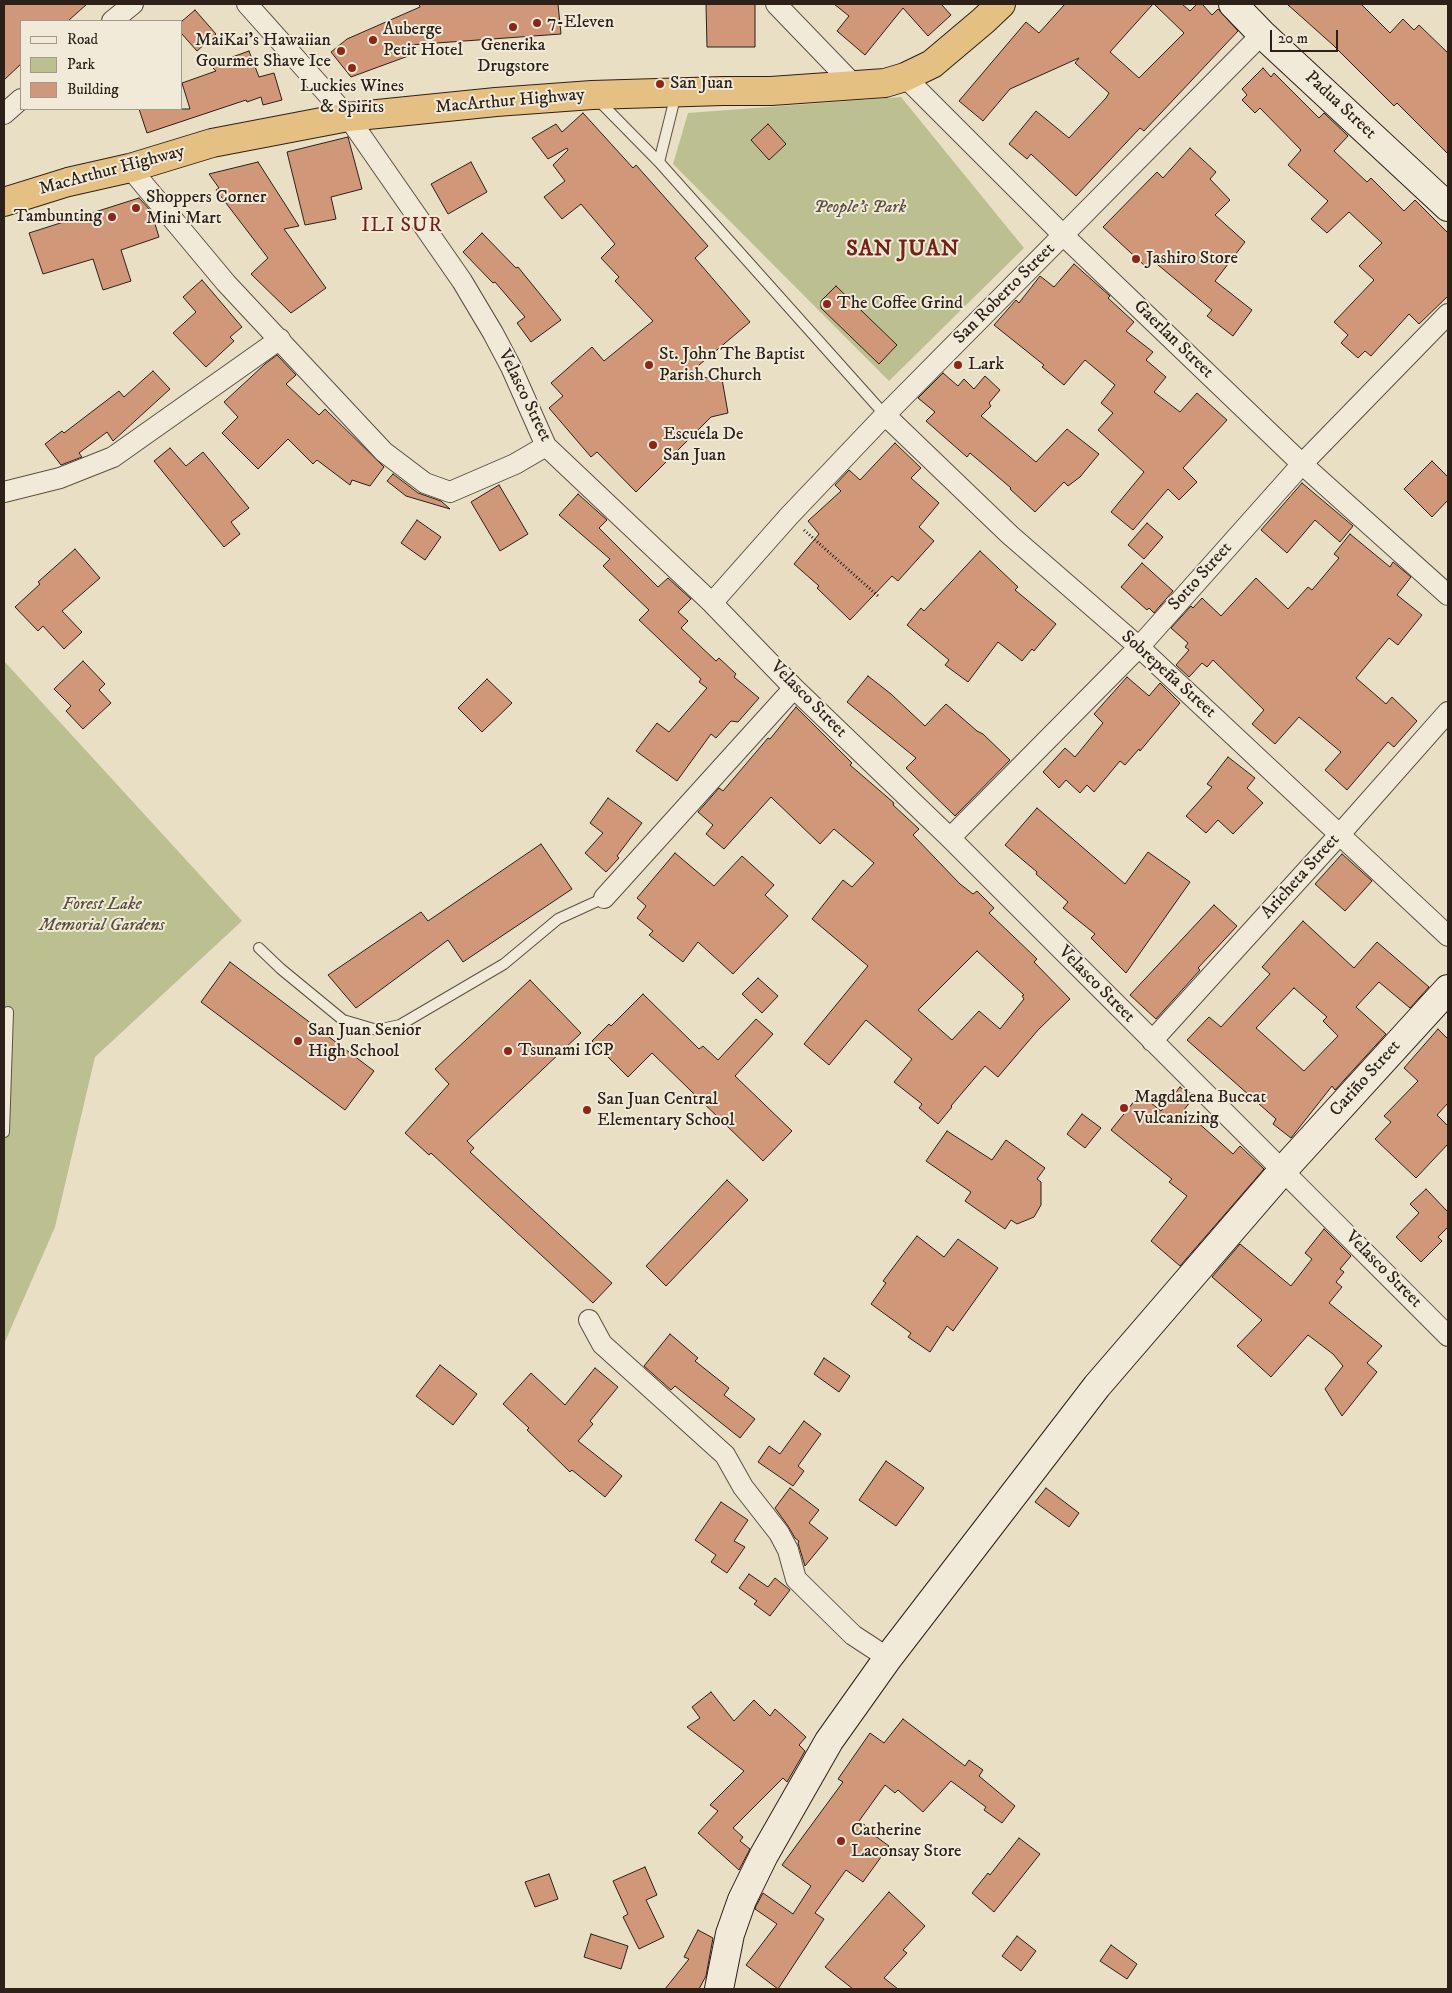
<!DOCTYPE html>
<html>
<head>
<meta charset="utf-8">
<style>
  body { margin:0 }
  #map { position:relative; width:1452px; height:1993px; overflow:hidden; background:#e9dfc5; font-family:"IM FELL DW Pica",serif }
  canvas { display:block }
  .frame { position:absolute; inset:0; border:5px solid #2d2018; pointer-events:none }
  .legend { position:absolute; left:20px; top:20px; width:162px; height:90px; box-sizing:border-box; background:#f1ead9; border:1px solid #a3998c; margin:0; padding:6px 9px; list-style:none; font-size:15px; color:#2d2018 }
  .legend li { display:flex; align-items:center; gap:10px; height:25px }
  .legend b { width:25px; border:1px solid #a3998c }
  .scale { position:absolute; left:1270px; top:30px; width:68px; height:22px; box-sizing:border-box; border:2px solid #2d2018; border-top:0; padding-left:6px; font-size:15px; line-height:18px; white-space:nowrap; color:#2d2018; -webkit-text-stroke:4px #f1ead9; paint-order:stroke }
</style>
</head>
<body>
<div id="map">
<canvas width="1452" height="1993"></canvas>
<div class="frame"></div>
<ul class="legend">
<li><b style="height:6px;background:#f1ead9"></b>Road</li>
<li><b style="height:14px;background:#bcc091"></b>Park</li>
<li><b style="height:14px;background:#d09879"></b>Building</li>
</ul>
<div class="scale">20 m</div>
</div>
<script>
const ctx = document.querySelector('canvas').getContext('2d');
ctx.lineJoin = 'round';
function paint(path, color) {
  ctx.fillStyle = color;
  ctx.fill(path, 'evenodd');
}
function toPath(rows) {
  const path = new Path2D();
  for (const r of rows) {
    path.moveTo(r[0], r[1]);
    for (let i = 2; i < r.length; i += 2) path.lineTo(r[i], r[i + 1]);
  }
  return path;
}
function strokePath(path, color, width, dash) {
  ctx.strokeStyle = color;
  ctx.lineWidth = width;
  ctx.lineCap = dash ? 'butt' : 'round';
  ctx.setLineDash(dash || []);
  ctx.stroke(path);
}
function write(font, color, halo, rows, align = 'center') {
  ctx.font = font + ' "IM FELL DW Pica",serif';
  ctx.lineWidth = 4;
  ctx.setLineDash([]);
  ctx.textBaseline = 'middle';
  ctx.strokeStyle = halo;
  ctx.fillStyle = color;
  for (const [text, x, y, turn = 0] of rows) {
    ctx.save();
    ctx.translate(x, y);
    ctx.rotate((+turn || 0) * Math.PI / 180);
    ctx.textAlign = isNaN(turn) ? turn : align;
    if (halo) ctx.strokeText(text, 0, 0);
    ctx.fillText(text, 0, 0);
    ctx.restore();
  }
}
paint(toPath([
  [901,97,1024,248,889,381,673,164,688,113],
  [4,661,242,921,95,1057,55,1227,4,1344]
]), '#bcc091');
const building = toPath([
  [4,4,87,4,68,21,21,21,21,64,4,80,4,4],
  [419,4,558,4,561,34,409,45,411,55,351,77,331,52,347,39,420,7,419,4],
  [706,4,755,4,755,47,707,47,706,4],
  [834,4,941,4,951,15,928,36,903,8,865,55,837,31,849,16,834,4],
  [1065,4,1153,4,1110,52,1139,78,1184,33,1154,4,1182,4,1190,11,1197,4,1202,4,1212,15,1218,9,1238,31,1144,131,1140,128,1076,196,1031,154,1027,159,1009,144,1036,111,1069,138,1106,98,1109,93,1075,63,1079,58,1010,89,983,121,959,101,1026,22,1039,33,1065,4],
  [1287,4,1361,4,1390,33,1403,19,1414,30,1419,25,1448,53,1448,154,1397,103,1394,106,1333,45,1287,4],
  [195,10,216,34,197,51,181,33,181,22,195,10],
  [249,51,259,77,274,73,282,100,263,105,261,97,247,102,246,100,147,133,139,109,190,109,182,83,216,71,210,65,249,51],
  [1263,68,1271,77,1274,73,1319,118,1324,113,1348,136,1334,151,1367,182,1371,178,1404,211,1415,200,1448,233,1448,296,1419,324,1409,314,1371,356,1365,351,1358,358,1341,343,1348,335,1334,322,1374,280,1359,266,1382,243,1349,212,1327,233,1311,219,1328,201,1288,165,1301,150,1260,108,1255,113,1242,100,1247,95,1242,89,1263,68],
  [583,113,633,168,636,165,708,246,695,258,750,322,686,376,722,379,728,413,711,417,636,492,597,452,591,457,549,408,563,396,551,383,592,347,604,361,653,321,615,281,619,277,601,258,615,244,581,204,562,219,544,197,565,181,553,165,568,150,567,148,548,159,532,138,556,124,562,132,583,113],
  [768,124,786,144,769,160,751,140,768,124],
  [348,137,362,189,331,197,336,219,305,225,287,152,348,137],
  [1190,148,1216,172,1210,179,1230,200,1215,215,1245,242,1215,281,1252,310,1233,336,1207,316,1212,310,1151,259,1145,266,1103,227,1157,172,1163,178,1190,148],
  [258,162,299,226,284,229,326,288,291,313,251,274,268,258,216,190,219,188,209,174,258,162],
  [471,162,487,192,448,214,431,184,471,162],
  [139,198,151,211,159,237,121,250,131,281,103,290,93,259,43,274,29,233,139,198],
  [482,233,516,268,518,267,561,320,531,342,517,323,525,317,495,282,493,283,463,252,482,233],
  [1074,264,1110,296,1108,298,1134,322,1126,331,1153,352,1146,360,1166,377,1154,392,1180,412,1197,393,1227,420,1183,468,1197,482,1179,500,1168,489,1133,530,1111,512,1144,472,1098,430,1113,413,1101,403,1115,385,1085,360,1064,385,1042,367,1044,365,994,325,1016,300,1019,303,1040,276,1054,287,1074,264],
  [202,280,242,327,230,337,234,341,206,367,173,333,196,312,183,297,202,280],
  [836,286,897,345,879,364,821,308,821,301,836,286],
  [277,355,296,375,286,384,319,415,325,409,384,467,370,486,352,480,350,485,317,460,313,464,288,439,258,469,222,433,238,417,224,402,265,364,277,355],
  [153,371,170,389,113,441,107,432,79,453,82,457,61,465,45,444,62,431,64,433,119,391,124,397,153,371],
  [943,373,958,386,964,379,974,389,985,376,1000,390,989,403,991,406,981,416,1036,462,1067,429,1099,454,1080,477,1068,486,1064,482,1035,512,1010,489,1011,488,970,453,967,457,926,421,935,412,918,398,943,373],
  [895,443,921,468,911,478,939,503,919,527,934,541,898,581,892,576,850,620,817,588,819,586,794,564,819,534,808,521,841,491,835,485,849,470,860,480,895,443],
  [170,448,186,466,203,452,249,508,231,522,240,534,224,547,154,461,170,448],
  [1432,461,1448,477,1448,500,1432,517,1404,489,1432,461],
  [393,474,418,493,441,501,450,509,406,496,387,481,393,474],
  [1302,483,1353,526,1340,542,1315,520,1287,553,1261,530,1302,483],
  [499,485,528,534,500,551,471,502,499,485],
  [578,494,607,520,599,528,658,587,668,578,691,599,678,612,688,621,681,628,716,661,719,658,736,674,734,677,759,698,738,722,731,721,716,738,711,734,677,781,636,751,657,723,669,732,707,688,699,682,701,679,639,620,649,610,603,566,610,559,559,515,578,494],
  [417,520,441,537,425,560,401,543,417,520],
  [1147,523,1163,537,1144,559,1128,545,1147,523],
  [1350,534,1390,567,1393,562,1411,577,1397,595,1422,615,1398,645,1389,638,1356,678,1386,704,1392,697,1417,721,1394,747,1388,742,1347,790,1325,770,1341,752,1299,717,1275,744,1252,724,1264,710,1213,660,1207,667,1202,663,1189,677,1176,665,1189,650,1185,647,1188,643,1171,628,1191,606,1193,608,1202,598,1221,616,1256,578,1288,609,1308,587,1312,590,1339,558,1334,554,1350,534],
  [75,549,100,578,62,611,82,632,64,649,43,626,38,631,15,607,40,584,38,582,75,549],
  [980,551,1018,587,1015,590,1056,624,1034,651,1032,649,1022,661,998,642,968,682,945,665,949,660,907,625,921,608,924,611,980,551],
  [1142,563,1173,591,1154,613,1149,608,1147,610,1121,587,1142,563],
  [83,661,105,684,99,690,111,703,83,729,66,711,71,706,54,689,83,661],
  [868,676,891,694,925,726,946,704,977,731,983,734,1010,760,955,816,906,768,916,758,847,702,868,676],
  [1127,677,1149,696,1160,683,1180,703,1140,751,1139,749,1125,765,1120,761,1094,792,1087,785,1080,793,1066,780,1059,788,1043,772,1065,748,1075,757,1103,723,1094,714,1127,677],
  [487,679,512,703,482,732,458,708,487,679],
  [796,707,852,763,850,765,894,803,893,805,919,829,913,835,960,884,973,894,977,891,994,908,989,913,1037,959,1034,962,1070,999,1038,1030,998,1077,985,1066,951,1106,952,1107,938,1124,919,1108,922,1104,894,1082,912,1059,866,1020,829,1065,804,1044,868,966,812,919,843,880,852,887,874,863,834,829,820,844,771,797,724,849,706,834,713,825,698,812,719,788,723,791,768,738,770,739,796,707],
  [977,951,1024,995,1022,996,1024,999,1000,1029,979,1011,952,1040,918,1010,977,951],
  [1228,757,1255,778,1247,788,1263,803,1233,834,1218,820,1206,833,1186,816,1212,787,1207,784,1228,757],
  [608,798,642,823,617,856,619,858,606,872,585,853,603,833,590,823,608,798],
  [1037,808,1125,884,1148,852,1190,882,1126,973,1091,938,1095,934,1063,908,1068,902,1036,874,1037,872,1005,845,1037,808],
  [541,844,572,889,463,962,448,940,356,1008,328,975,421,912,428,921,541,844],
  [675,853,714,886,742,856,774,885,765,895,788,916,733,974,698,942,683,962,649,935,653,931,637,918,646,906,637,898,675,853],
  [1342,854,1372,881,1345,911,1315,884,1342,854],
  [1214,905,1237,926,1198,968,1200,970,1156,1019,1130,995,1214,905],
  [1303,921,1354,968,1377,942,1429,987,1410,1008,1379,982,1356,1007,1386,1034,1335,1090,1332,1086,1291,1138,1273,1124,1276,1119,1187,1040,1209,1017,1221,1027,1270,974,1262,967,1303,921],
  [1294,988,1327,1017,1323,1021,1338,1036,1304,1071,1256,1028,1294,988],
  [230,962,374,1071,345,1110,201,1002,230,962],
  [758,978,778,996,762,1013,742,994,758,978],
  [530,980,581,1033,467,1141,474,1148,470,1152,612,1283,593,1303,431,1153,429,1155,405,1133,449,1084,435,1069,530,980],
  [643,994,699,1049,703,1046,718,1060,756,1019,773,1034,735,1076,792,1131,763,1161,652,1053,628,1077,592,1041,609,1024,611,1026,643,994],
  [1438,1029,1448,1039,1448,1103,1437,1115,1448,1126,1448,1144,1416,1178,1375,1139,1391,1122,1384,1116,1418,1081,1404,1068,1438,1029],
  [1180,1087,1193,1098,1184,1110,1233,1154,1240,1146,1264,1169,1180,1266,1151,1241,1187,1196,1169,1182,1172,1179,1111,1130,1140,1094,1161,1111,1180,1087],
  [1082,1114,1101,1128,1085,1148,1067,1134,1082,1114],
  [947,1131,992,1160,1006,1140,1045,1168,1037,1179,1041,1182,1041,1205,1034,1217,1017,1224,1011,1220,1005,1229,965,1201,971,1192,926,1161,947,1131],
  [727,1180,748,1200,666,1286,646,1266,727,1180],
  [1426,1189,1448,1212,1448,1227,1438,1237,1442,1241,1421,1262,1396,1237,1419,1213,1410,1204,1426,1189],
  [1324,1229,1351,1256,1340,1269,1344,1272,1336,1282,1342,1287,1329,1303,1382,1346,1367,1363,1377,1372,1342,1416,1325,1389,1343,1366,1333,1354,1308,1335,1271,1377,1237,1346,1262,1320,1212,1277,1240,1244,1291,1286,1312,1259,1305,1253,1324,1229],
  [917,1236,944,1257,958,1239,998,1268,953,1331,947,1326,930,1352,908,1337,911,1333,871,1304,886,1283,883,1281,917,1236],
  [670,1334,698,1358,695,1361,729,1388,724,1395,755,1419,740,1438,675,1386,671,1390,644,1366,670,1334],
  [824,1358,850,1376,839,1392,814,1374,824,1358],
  [440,1365,477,1394,453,1425,416,1396,440,1365],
  [595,1368,618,1387,590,1421,593,1424,578,1441,622,1476,605,1497,572,1470,570,1472,527,1430,529,1428,503,1404,531,1373,565,1405,595,1368],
  [804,1421,821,1434,798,1466,804,1471,793,1486,758,1462,769,1446,780,1454,804,1421],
  [886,1461,924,1488,896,1526,859,1500,886,1461],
  [790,1488,819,1510,809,1523,828,1538,805,1566,798,1543,799,1541,795,1538,788,1526,775,1508,790,1488],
  [1046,1488,1079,1513,1069,1527,1035,1502,1046,1488],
  [721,1502,748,1520,734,1541,745,1547,727,1573,711,1562,716,1555,695,1540,721,1502],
  [749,1574,768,1587,775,1578,790,1590,770,1616,754,1604,757,1601,739,1588,749,1574],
  [711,1692,734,1721,754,1700,770,1716,775,1709,806,1737,799,1745,805,1751,787,1782,783,1778,733,1828,743,1837,740,1841,750,1849,739,1870,698,1833,718,1811,710,1805,744,1771,687,1727,700,1718,692,1707,711,1692],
  [903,1719,965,1766,969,1760,983,1770,979,1776,1015,1806,1002,1823,984,1810,986,1807,951,1781,923,1812,898,1790,895,1793,885,1785,859,1821,869,1828,867,1830,889,1846,863,1882,846,1870,815,1913,824,1919,778,1989,746,1965,777,1924,755,1909,756,1906,763,1893,793,1914,811,1886,782,1865,843,1782,838,1779,870,1733,884,1743,903,1719],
  [1019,1838,1040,1854,994,1912,972,1893,988,1873,990,1875,1019,1838],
  [645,1867,657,1895,646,1900,664,1937,639,1949,623,1917,628,1914,613,1881,645,1867],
  [549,1874,558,1899,535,1907,525,1882,549,1874],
  [889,1892,925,1926,903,1950,907,1953,884,1978,898,1989,853,1989,825,1967,889,1892],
  [698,1930,713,1938,706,1976,699,1989,665,1989,689,1959,684,1957,698,1930],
  [591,1934,628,1946,621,1969,584,1957,591,1934],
  [1017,1936,1036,1951,1021,1971,1002,1956,1017,1936],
  [1111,1945,1137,1964,1127,1979,1100,1961,1111,1945]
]);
paint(building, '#d09879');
strokePath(building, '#2d2018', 1);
const lane = toPath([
  [597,99,659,162,885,415],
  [659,162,676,94],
  [259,948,281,969,343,1020,377,1030,400,1025,504,964,558,919,604,898],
  [4,1132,8,1012]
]);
const street = toPath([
  [247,4,348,117,462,281,493,333,511,367,546,446,712,603,794,688,950,838,1448,1336],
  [776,4,854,85],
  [112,21,133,4],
  [905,77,1063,235,1302,464,1448,595],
  [4,114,21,99],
  [130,168,226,283,384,452,425,483,450,492,515,464,546,446],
  [885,415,1010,535,1139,647,1448,936],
  [4,492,60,478,113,457,280,339],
  [712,603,789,516,885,415,1262,34],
  [950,838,1139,647,1302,464,1448,314],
  [604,898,794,688],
  [1152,1041,1340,834,1448,712],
  [589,1320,602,1344,725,1455,743,1487,779,1533,788,1550,796,1579,853,1635,888,1658]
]);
const secondary = toPath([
  [1233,4,1262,34,1448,207],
  [719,1989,730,1934,742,1900,764,1855,829,1741,888,1658,1097,1386,1284,1169,1448,989]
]);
const highway = toPath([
  [4,202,68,182,130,168,212,143,348,117,496,102,592,95,723,91,771,91,885,83,905,77,932,64,983,21,1001,4]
]);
strokePath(lane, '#5c5043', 12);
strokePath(street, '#5c5043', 22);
strokePath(secondary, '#2d2018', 30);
strokePath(highway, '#2d2018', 30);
strokePath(toPath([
  [804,530,878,596]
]), '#2d2018', 3, [1, 2.5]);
strokePath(lane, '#f1ead9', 10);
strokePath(street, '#f1ead9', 20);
strokePath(secondary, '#f1ead9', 28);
strokePath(highway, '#e4c082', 28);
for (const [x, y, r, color] of [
  [537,23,5,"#8f2418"],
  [513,27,5,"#8f2418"],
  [373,40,5,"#8f2418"],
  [341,51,5,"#8f2418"],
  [352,68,5,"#8f2418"],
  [660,84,5,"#8f2418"],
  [136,208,5,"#8f2418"],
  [112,217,5,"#8f2418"],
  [1136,259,5,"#8f2418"],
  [827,304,5,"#8f2418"],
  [649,365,5,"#8f2418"],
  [958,365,5,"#8f2418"],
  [653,445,5,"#8f2418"],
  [298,1041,5,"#8f2418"],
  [508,1051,5,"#8f2418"],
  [1124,1108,5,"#8f2418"],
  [587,1110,5,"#8f2418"],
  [841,1841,5,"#8f2418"]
]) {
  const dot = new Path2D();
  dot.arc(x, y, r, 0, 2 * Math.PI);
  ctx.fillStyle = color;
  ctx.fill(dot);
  strokePath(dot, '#f1ead9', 2);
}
write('18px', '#2d2018', '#f1ead9', [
  ["7-Eleven",547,23],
  ["Auberge",383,30],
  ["Petit Hotel",383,51],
  ["MaiKai's Hawaiian",331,41,"right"],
  ["Gourmet Shave Ice",331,62,"right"],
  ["Generika",513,46,"center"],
  ["Drugstore",513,67,"center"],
  ["San Juan",670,84],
  ["Luckies Wines",352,87,"center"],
  ["& Spirits",352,108,"center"],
  ["Shoppers Corner",146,198],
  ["Mini Mart",146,219],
  ["Tambunting",102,217,"right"],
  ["Jashiro Store",1146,259],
  ["The Coffee Grind",837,304],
  ["St. John The Baptist",659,355],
  ["Parish Church",659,376],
  ["Lark",968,365],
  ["Escuela De",663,435],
  ["San Juan",663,456],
  ["San Juan Senior",308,1031],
  ["High School",308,1052],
  ["Tsunami ICP",518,1051],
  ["Magdalena Buccat",1134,1098],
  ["Vulcanizing",1134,1119],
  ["San Juan Central",597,1100],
  ["Elementary School",597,1121],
  ["Catherine",851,1831],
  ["Laconsay Store",851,1852]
], 'left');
write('18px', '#2d2018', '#f1ead9', [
  ["MacArthur Highway",510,102,-5],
  ["Padua Street",1340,106,43],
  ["MacArthur Highway",112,171,-15],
  ["San Roberto Street",1005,294,-45],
  ["Gaerlan Street",1173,340,44],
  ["Velasco Street",524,396,64],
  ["Sotto Street",1201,577,-48],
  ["Sobrepeña Street",1168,675,42],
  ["Velasco Street",808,700,45],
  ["Aricheta Street",1301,877,-48],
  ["Velasco Street",1096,985,45],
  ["Cariño Street",1366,1079,-48],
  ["Velasco Street",1383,1270,45]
]);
write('italic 18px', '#58503c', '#f1ead9', [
  ["People's Park",860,208],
  ["Forest Lake",102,905],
  ["Memorial Gardens",102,926]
]);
ctx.letterSpacing = '1px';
write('20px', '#7a1f14', '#f1ead9', [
  ["ILI SUR",402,227]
]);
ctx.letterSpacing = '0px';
ctx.letterSpacing = '1px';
write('bold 22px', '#7a1f14', '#f1ead9', [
  ["SAN JUAN",903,250]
]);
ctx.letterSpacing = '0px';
</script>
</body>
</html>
